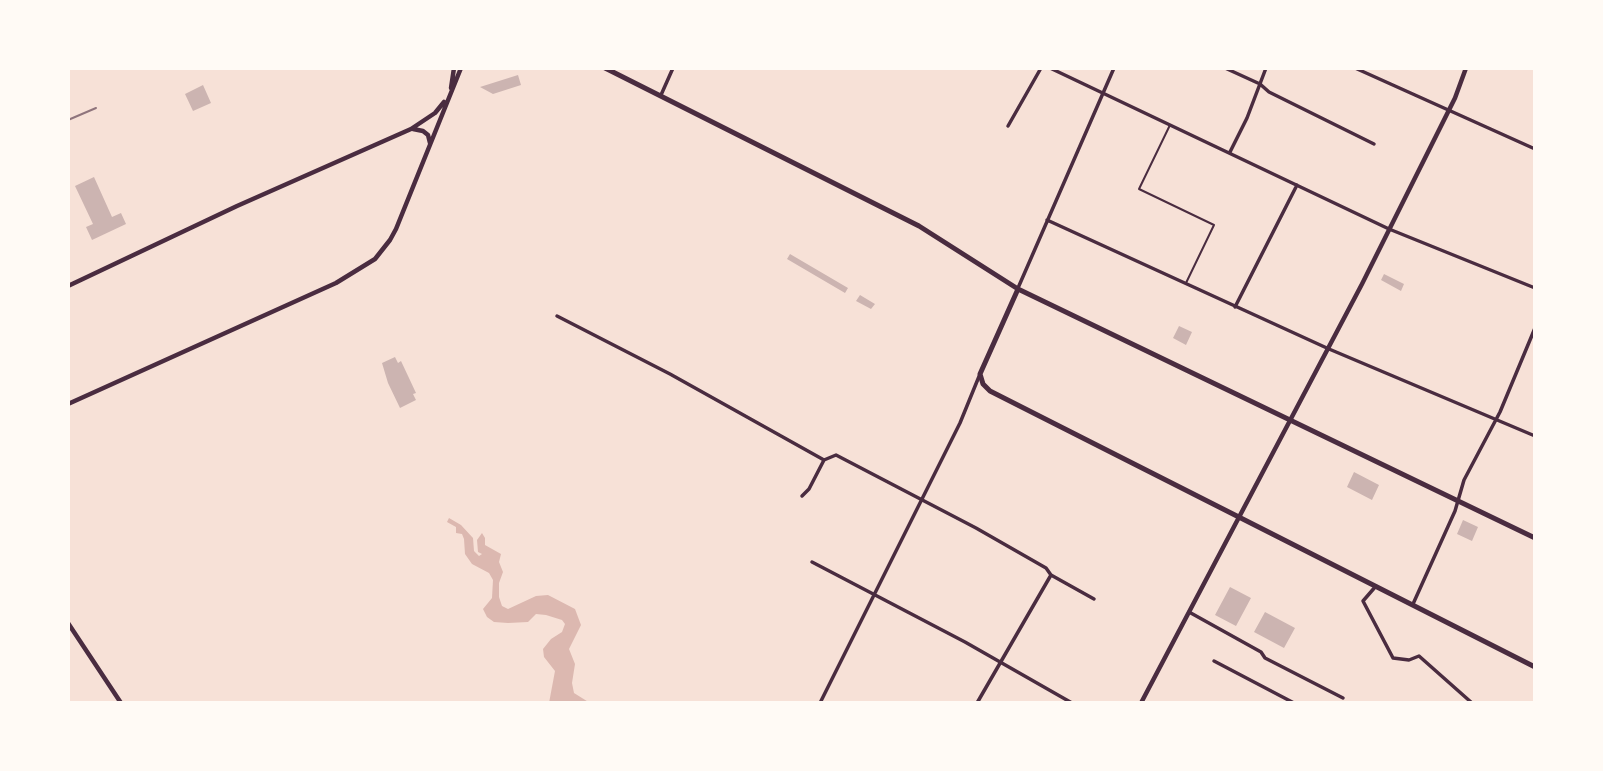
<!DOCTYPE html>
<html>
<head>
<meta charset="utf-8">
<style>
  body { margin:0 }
  #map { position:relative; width:1603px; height:771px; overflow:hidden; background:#f7e1d7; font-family:Helvetica,sans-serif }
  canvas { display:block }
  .frame { position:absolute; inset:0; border:70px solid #fffaf5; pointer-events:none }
</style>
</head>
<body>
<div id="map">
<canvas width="1603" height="771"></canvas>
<div class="frame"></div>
</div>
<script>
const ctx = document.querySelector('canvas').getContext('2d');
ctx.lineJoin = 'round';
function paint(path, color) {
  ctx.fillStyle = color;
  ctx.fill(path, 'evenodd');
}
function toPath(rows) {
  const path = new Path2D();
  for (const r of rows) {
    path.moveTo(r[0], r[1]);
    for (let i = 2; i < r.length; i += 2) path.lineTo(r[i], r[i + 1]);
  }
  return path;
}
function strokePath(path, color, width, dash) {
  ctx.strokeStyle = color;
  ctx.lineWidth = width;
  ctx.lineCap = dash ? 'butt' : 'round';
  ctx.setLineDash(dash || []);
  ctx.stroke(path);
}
paint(toPath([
  [449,518,461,525,473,538,474,551,479,556,482,554,478,552,477,540,482,533,485,538,485,545,501,554,499,562,503,572,499,583,499,597,502,606,508,609,536,596,548,595,575,609,581,625,569,649,575,664,572,683,574,693,590,703,549,703,555,671,544,657,543,649,551,639,562,632,565,624,562,620,546,615,536,614,528,622,508,623,494,622,487,617,483,609,492,598,493,580,489,573,472,564,465,554,464,539,462,534,456,533,456,527,447,522]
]), '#dcb8b0');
paint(toPath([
  [518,75,521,85,493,94,480,87],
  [203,85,211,103,193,111,185,94],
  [94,177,112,217,121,213,126,224,92,240,86,227,93,224,75,186],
  [790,254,848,288,845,293,787,259],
  [1384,274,1404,284,1401,291,1381,280],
  [860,295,875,304,871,309,856,301],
  [1179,326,1192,332,1186,345,1173,338],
  [395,357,398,363,401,361,416,393,413,394,416,400,400,408,388,383,382,363],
  [1354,472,1379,485,1372,500,1347,487],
  [1463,520,1478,527,1472,541,1457,534],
  [1230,587,1251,598,1236,626,1215,615],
  [1265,612,1295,628,1284,648,1254,632]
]), '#ccb4b1');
strokePath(toPath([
  [1170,125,1139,189,1214,225,1186,283]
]), '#4a2c40', 2);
strokePath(toPath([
  [1050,68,1389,229,1535,288],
  [1225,68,1260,84,1269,92,1374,144],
  [1355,68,1535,149],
  [661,95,673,68],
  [1008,126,1041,68],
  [1230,152,1247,118,1266,68],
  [1047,220,1329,349,1535,436],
  [1018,288,1114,68],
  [1235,307,1297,185],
  [557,316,670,374,824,460,836,455,976,528,1046,568,1051,575,1094,599],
  [802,496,809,489,824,460],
  [812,562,965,642,1072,703],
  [1376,586,1363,601,1393,658,1409,660,1419,656,1472,703],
  [1413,604,1455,511,1464,480,1500,412,1535,328],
  [1189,612,1261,652,1265,658,1343,698],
  [1214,661,1294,703],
  [820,703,960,423,980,374],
  [977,703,1051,575]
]), '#4a2c40', 3.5);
strokePath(toPath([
  [451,88,454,68],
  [413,129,423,131,428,135,430,143],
  [68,286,237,206,411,129,435,113,444,102],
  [68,404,336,283,375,259,390,240,396,229,461,68],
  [68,623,121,703],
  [1141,703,1362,284,1455,98,1466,68]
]), '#4a2c40', 4.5);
strokePath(toPath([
  [605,68,919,226,1018,289,1535,538],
  [1018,289,980,374,983,384,990,391,1535,667]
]), '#4a2c40', 5);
strokePath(toPath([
  [68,120,96,108]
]), '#8f747c', 2);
</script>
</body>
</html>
